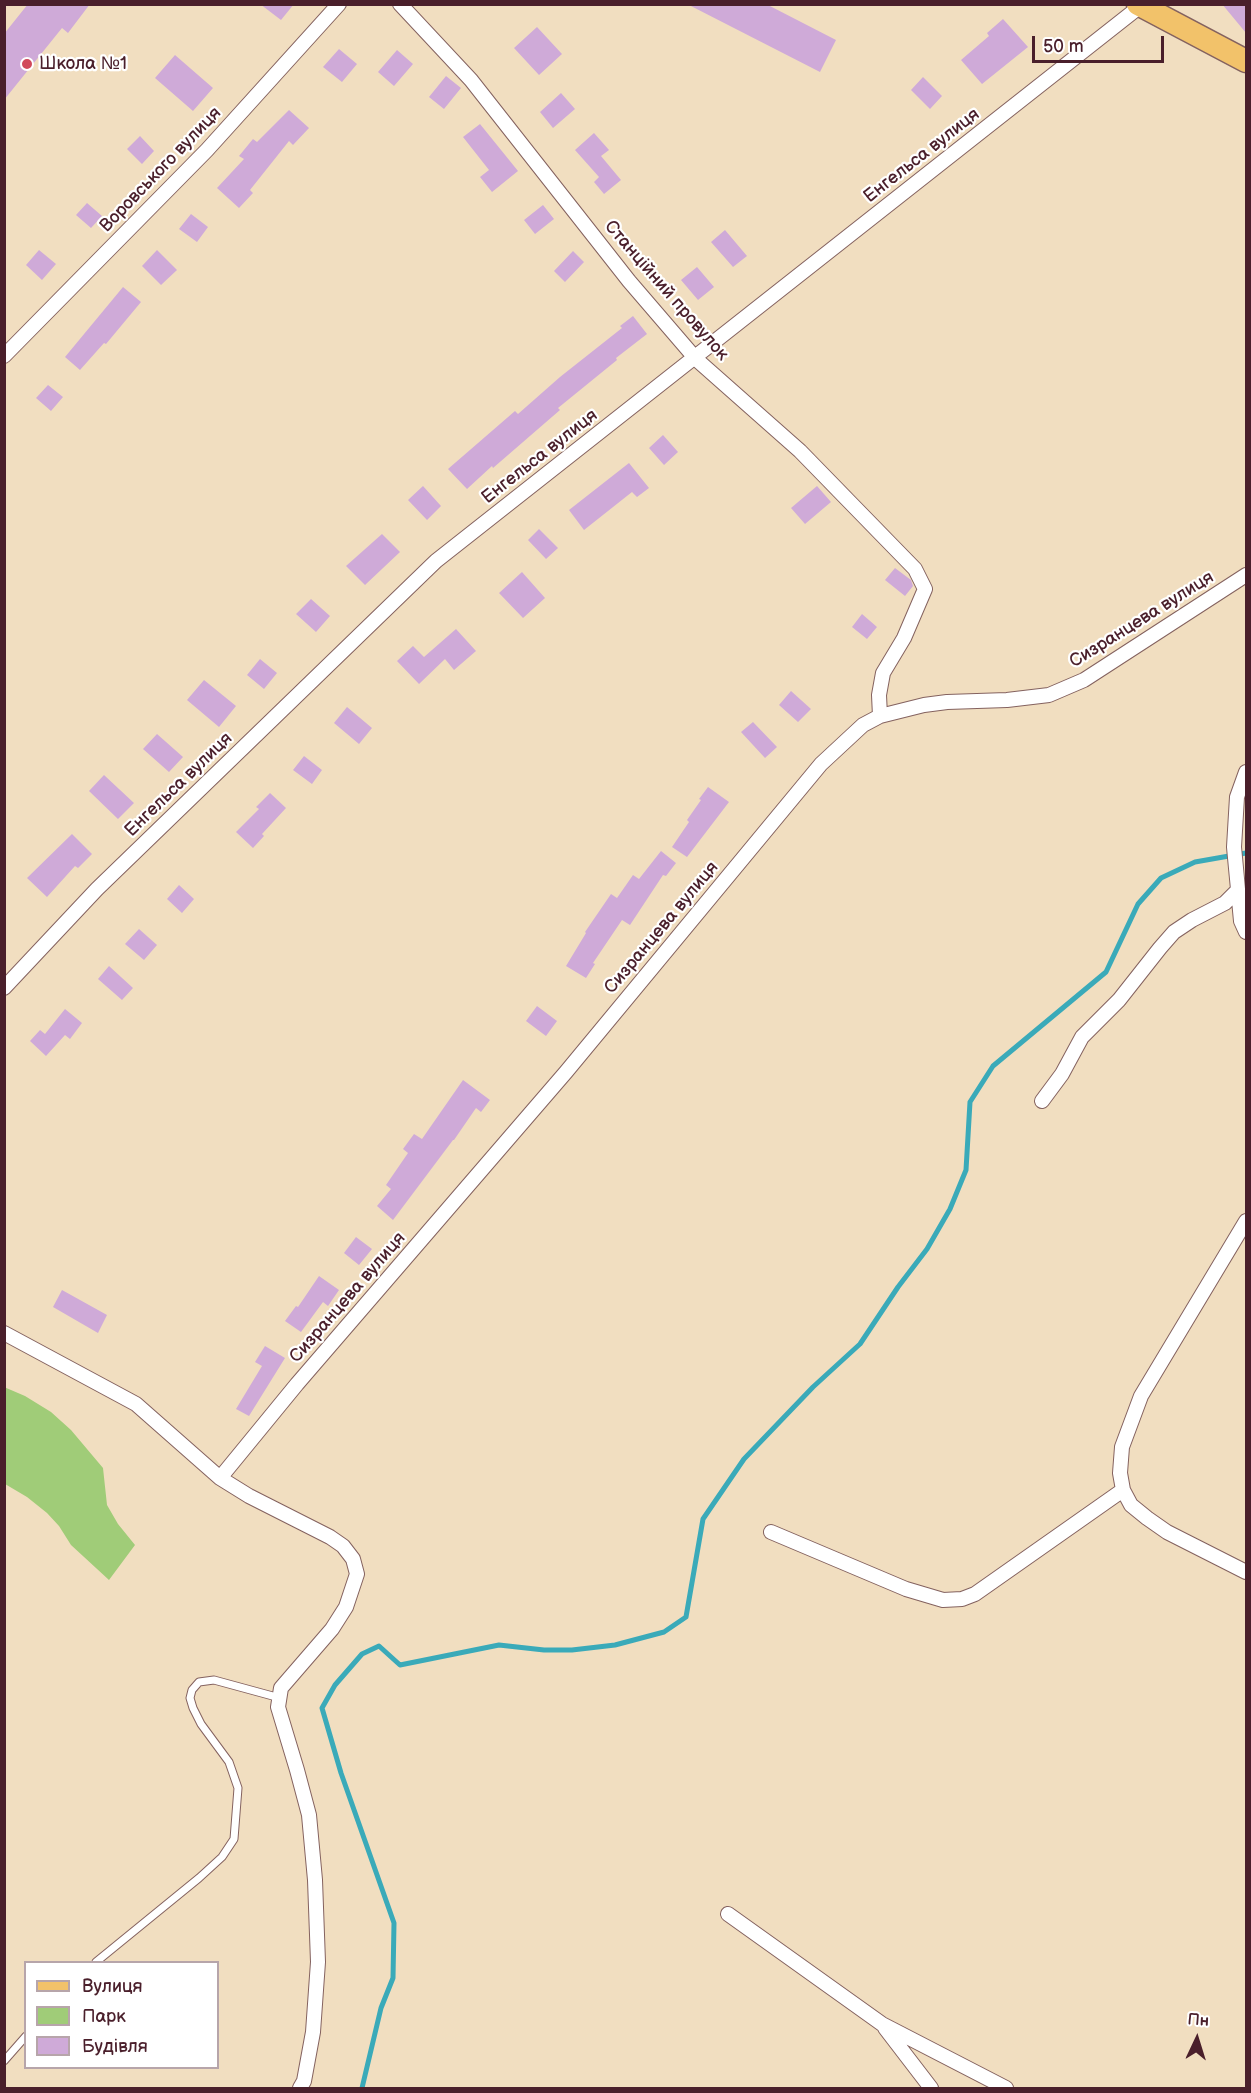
<!DOCTYPE html>
<html>
<head>
<meta charset="utf-8">
<style>
  body { margin:0 }
  #map { position:relative; width:1251px; height:2093px; overflow:hidden; background:#f1dec0; font-family:"Balsamiq Sans",sans-serif }
  canvas { display:block }
  .frame { position:absolute; inset:0; border:6px solid #4a1f2b; pointer-events:none }
  .legend { position:absolute; left:24px; top:1961px; width:195px; height:108px; box-sizing:border-box; background:#fff; border:2px solid #b7a5aa; margin:0; padding:8px 10px; list-style:none; font-size:18px; color:#4a1f2b }
  .legend li { display:flex; align-items:center; gap:12px; height:30px }
  .legend b { width:30px; border:2px solid #b7a5aa }
  .north { position:absolute; left:1167px; top:2009px; width:60px; height:60px; -webkit-text-stroke:4px #fff; paint-order:stroke; rotate:4deg; font-size:16px; font-weight:700; line-height:24px; text-align:center; color:#4a1f2b }
  .north::after { content:''; display:block; margin:auto; width:21px; height:27px; background:#4a1f2b; clip-path:polygon(50% 0,100% 100%,50% 72%,0 100%) }
  .scale { position:absolute; left:1032px; top:36px; width:132px; height:27px; box-sizing:border-box; border:3px solid #4a1f2b; border-top:0; padding-left:8px; font-size:18px; line-height:21px; white-space:nowrap; color:#4a1f2b; -webkit-text-stroke:4px #fff; paint-order:stroke }
</style>
</head>
<body>
<div id="map">
<canvas width="1251" height="2093"></canvas>
<div class="frame"></div>
<ul class="legend">
<li><b style="height:8px;background:#f2c26a"></b>Вулиця</li>
<li><b style="height:16px;background:#a0cc78"></b>Парк</li>
<li><b style="height:16px;background:#cfaad8"></b>Будівля</li>
</ul>
<div class="north">Пн</div>
<div class="scale">50 m</div>
</div>
<script>
const ctx = document.querySelector('canvas').getContext('2d');
ctx.lineJoin = 'round';
function paint(path, color) {
  ctx.fillStyle = color;
  ctx.fill(path, 'evenodd');
}
function toPath(rows) {
  const path = new Path2D();
  for (const r of rows) {
    path.moveTo(r[0], r[1]);
    for (let i = 2; i < r.length; i += 2) path.lineTo(r[i], r[i + 1]);
  }
  return path;
}
function strokePath(path, color, width, dash) {
  ctx.strokeStyle = color;
  ctx.lineWidth = width;
  ctx.lineCap = dash ? 'butt' : 'round';
  ctx.setLineDash(dash || []);
  ctx.stroke(path);
}
function write(font, color, halo, rows, align = 'center') {
  ctx.font = font + ' "Balsamiq Sans",sans-serif';
  ctx.lineWidth = 4.5;
  ctx.setLineDash([]);
  ctx.textBaseline = 'middle';
  ctx.strokeStyle = halo;
  ctx.fillStyle = color;
  for (const [text, x, y, turn = 0] of rows) {
    ctx.save();
    ctx.translate(x, y);
    ctx.rotate((+turn || 0) * Math.PI / 180);
    ctx.textAlign = isNaN(turn) ? turn : align;
    if (halo) ctx.strokeText(text, 0, 0);
    ctx.fillText(text, 0, 0);
    ctx.restore();
  }
}
paint(toPath([
  [4,1387,25,1396,51,1412,71,1430,103,1468,107,1505,118,1524,135,1545,109,1580,71,1545,59,1526,47,1513,27,1497,5,1484]
]), '#a0cc78');
strokePath(toPath([
  [362,2088,381,2008,393,1978,394,1923,341,1773,322,1708,335,1685,362,1654,379,1646,400,1665,499,1645,544,1650,572,1650,615,1645,664,1632,686,1617,703,1519,744,1459,813,1387,860,1344,898,1287,927,1249,950,1209,966,1170,970,1102,993,1066,1106,972,1138,904,1161,878,1195,862,1246,853]
]), '#3aaab9', 5);
paint(toPath([
  [28,4,90,4,68,33,62,28,4,100,4,34],
  [260,4,294,4,281,20],
  [687,4,766,4,836,40,820,72],
  [1222,4,1246,4,1246,33],
  [1003,19,1028,47,982,84,961,60,989,36,987,33],
  [537,27,562,54,539,75,514,48],
  [339,49,357,64,342,82,323,67],
  [397,50,413,64,394,86,378,72],
  [175,55,213,88,193,111,155,78],
  [446,76,461,88,444,109,429,97],
  [923,77,942,96,930,109,911,90],
  [561,93,575,109,553,128,540,112],
  [289,110,309,128,293,145,289,141,250,190,253,193,239,208,217,188,244,159,239,156,253,139,257,142],
  [480,124,518,171,492,192,480,177,489,170,463,137],
  [594,133,609,150,601,156,621,180,604,194,594,182,599,177,575,150],
  [140,136,154,151,142,164,127,149],
  [87,203,102,216,91,228,76,215],
  [543,205,554,219,535,234,524,220],
  [191,214,208,227,197,242,179,229],
  [725,230,747,256,733,267,711,242],
  [39,250,56,264,42,280,26,265],
  [157,250,177,270,161,285,142,266],
  [573,251,584,262,565,282,554,271],
  [697,267,714,287,698,300,681,280],
  [123,287,141,302,106,344,104,343,80,370,65,357],
  [633,316,647,334,616,358,617,360,558,408,560,410,493,468,492,466,467,489,448,469,515,411,518,414,560,377,622,328,620,326],
  [48,385,63,397,51,411,36,398],
  [663,435,678,452,664,465,649,448],
  [629,463,649,488,637,497,632,492,584,530,569,510],
  [423,486,441,506,427,520,408,500],
  [817,486,831,502,805,524,791,508],
  [539,529,558,548,546,559,528,540],
  [382,534,400,552,365,585,346,566],
  [895,568,911,580,913,586,905,596,885,580],
  [522,572,545,598,523,618,499,593],
  [311,599,330,616,316,632,296,614],
  [862,614,877,627,867,639,852,627],
  [456,629,476,651,454,670,445,659,419,684,397,661,413,646,424,657],
  [260,659,277,673,264,689,247,675],
  [204,680,236,706,219,727,187,700],
  [791,691,811,709,798,722,779,705],
  [347,707,372,728,359,744,334,723],
  [753,722,777,747,765,758,741,732],
  [157,734,183,757,169,772,143,749],
  [304,756,322,770,312,784,293,770],
  [104,775,134,803,118,819,89,791],
  [708,787,729,802,687,857,672,847,689,822,687,820,701,800,699,799],
  [270,793,286,808,262,834,264,836,253,848,236,832,259,809,256,807],
  [72,834,92,854,78,868,75,866,47,897,27,878],
  [661,851,676,863,666,876,663,875,630,925,622,920,593,963,595,964,586,978,566,966,586,933,585,932,611,894,617,898,633,875,639,879],
  [179,885,194,899,182,913,167,899],
  [139,929,157,945,144,960,125,944],
  [109,966,133,988,122,1000,98,979],
  [537,1006,557,1021,546,1036,526,1021],
  [65,1009,82,1023,70,1039,65,1035,46,1056,30,1041,40,1030,45,1034],
  [463,1080,490,1100,481,1112,476,1108,454,1140,453,1140,393,1220,377,1206,391,1189,386,1185,408,1153,403,1149,414,1134,422,1139],
  [356,1237,372,1249,359,1265,344,1253],
  [319,1276,339,1290,328,1306,323,1302,301,1332,285,1321,296,1306,298,1307],
  [62,1290,107,1315,98,1333,53,1307],
  [265,1346,285,1358,249,1416,236,1409,262,1366,255,1362]
]), '#cfaad8');
const service = toPath([
  [96,1962,199,1878,222,1857,234,1839,238,1788,229,1762,201,1724,193,1708,190,1698,192,1690,199,1682,214,1680,280,1698],
  [4,2061,26,2036]
]);
const minor = toPath([
  [400,4,471,80,629,281,696,359,800,451,915,569,925,589,904,638,883,673,879,695,880,716],
  [4,356,207,150,339,4],
  [1246,772,1237,797,1234,847,1241,921,1246,932],
  [4,988,97,889,436,561,1143,4],
  [1042,1101,1062,1074,1082,1037,1119,1000,1160,948,1174,932,1192,920,1225,903,1238,890],
  [1246,1221,1141,1396,1122,1447,1120,1473,1123,1490,1131,1505,1147,1518,1167,1532,1246,1572],
  [4,1333,136,1404,220,1478,249,1496,330,1537,343,1546,353,1559,357,1574,346,1607,332,1629,281,1688,278,1707,297,1770,309,1815,315,1880,318,1962,313,2032,304,2081,300,2088],
  [220,1478,297,1384,566,1072,821,764,863,725,880,716,924,705,947,702,1007,700,1049,695,1084,680,1246,575],
  [771,1532,906,1589,943,1600,962,1599,975,1594,1123,1490],
  [728,1914,882,2024,1006,2088],
  [885,2028,931,2088]
]);
const primary = toPath([
  [1138,4,1246,61]
]);
strokePath(service, '#84625f', 9);
strokePath(minor, '#84625f', 16);
strokePath(primary, '#84625f', 25);
strokePath(service, '#fff', 7);
strokePath(minor, '#fff', 14);
strokePath(primary, '#f2c26a', 22);
for (const [x, y, r, color] of [
  [27,64,6,"#d1495b"]
]) {
  const dot = new Path2D();
  dot.arc(x, y, r, 0, 2 * Math.PI);
  ctx.fillStyle = color;
  ctx.fill(dot);
  strokePath(dot, '#fff', 2);
}
write('18px', '#4a1f2b', '#fff', [
  ["Школа №1",39,64]
], 'left');
write('18px', '#4a1f2b', '#fff', [
  ["Енгельса вулиця",922,156,-38],
  ["Воровського вулиця",161,170,-46],
  ["Станційний провулок",666,291,49],
  ["Енгельса вулиця",540,457,-38],
  ["Сизранцева вулиця",1142,620,-32],
  ["Енгельса вулиця",179,785,-44],
  ["Сизранцева вулиця",662,928,-50],
  ["Сизранцева вулиця",348,1298,-49]
]);
</script>
</body>
</html>
